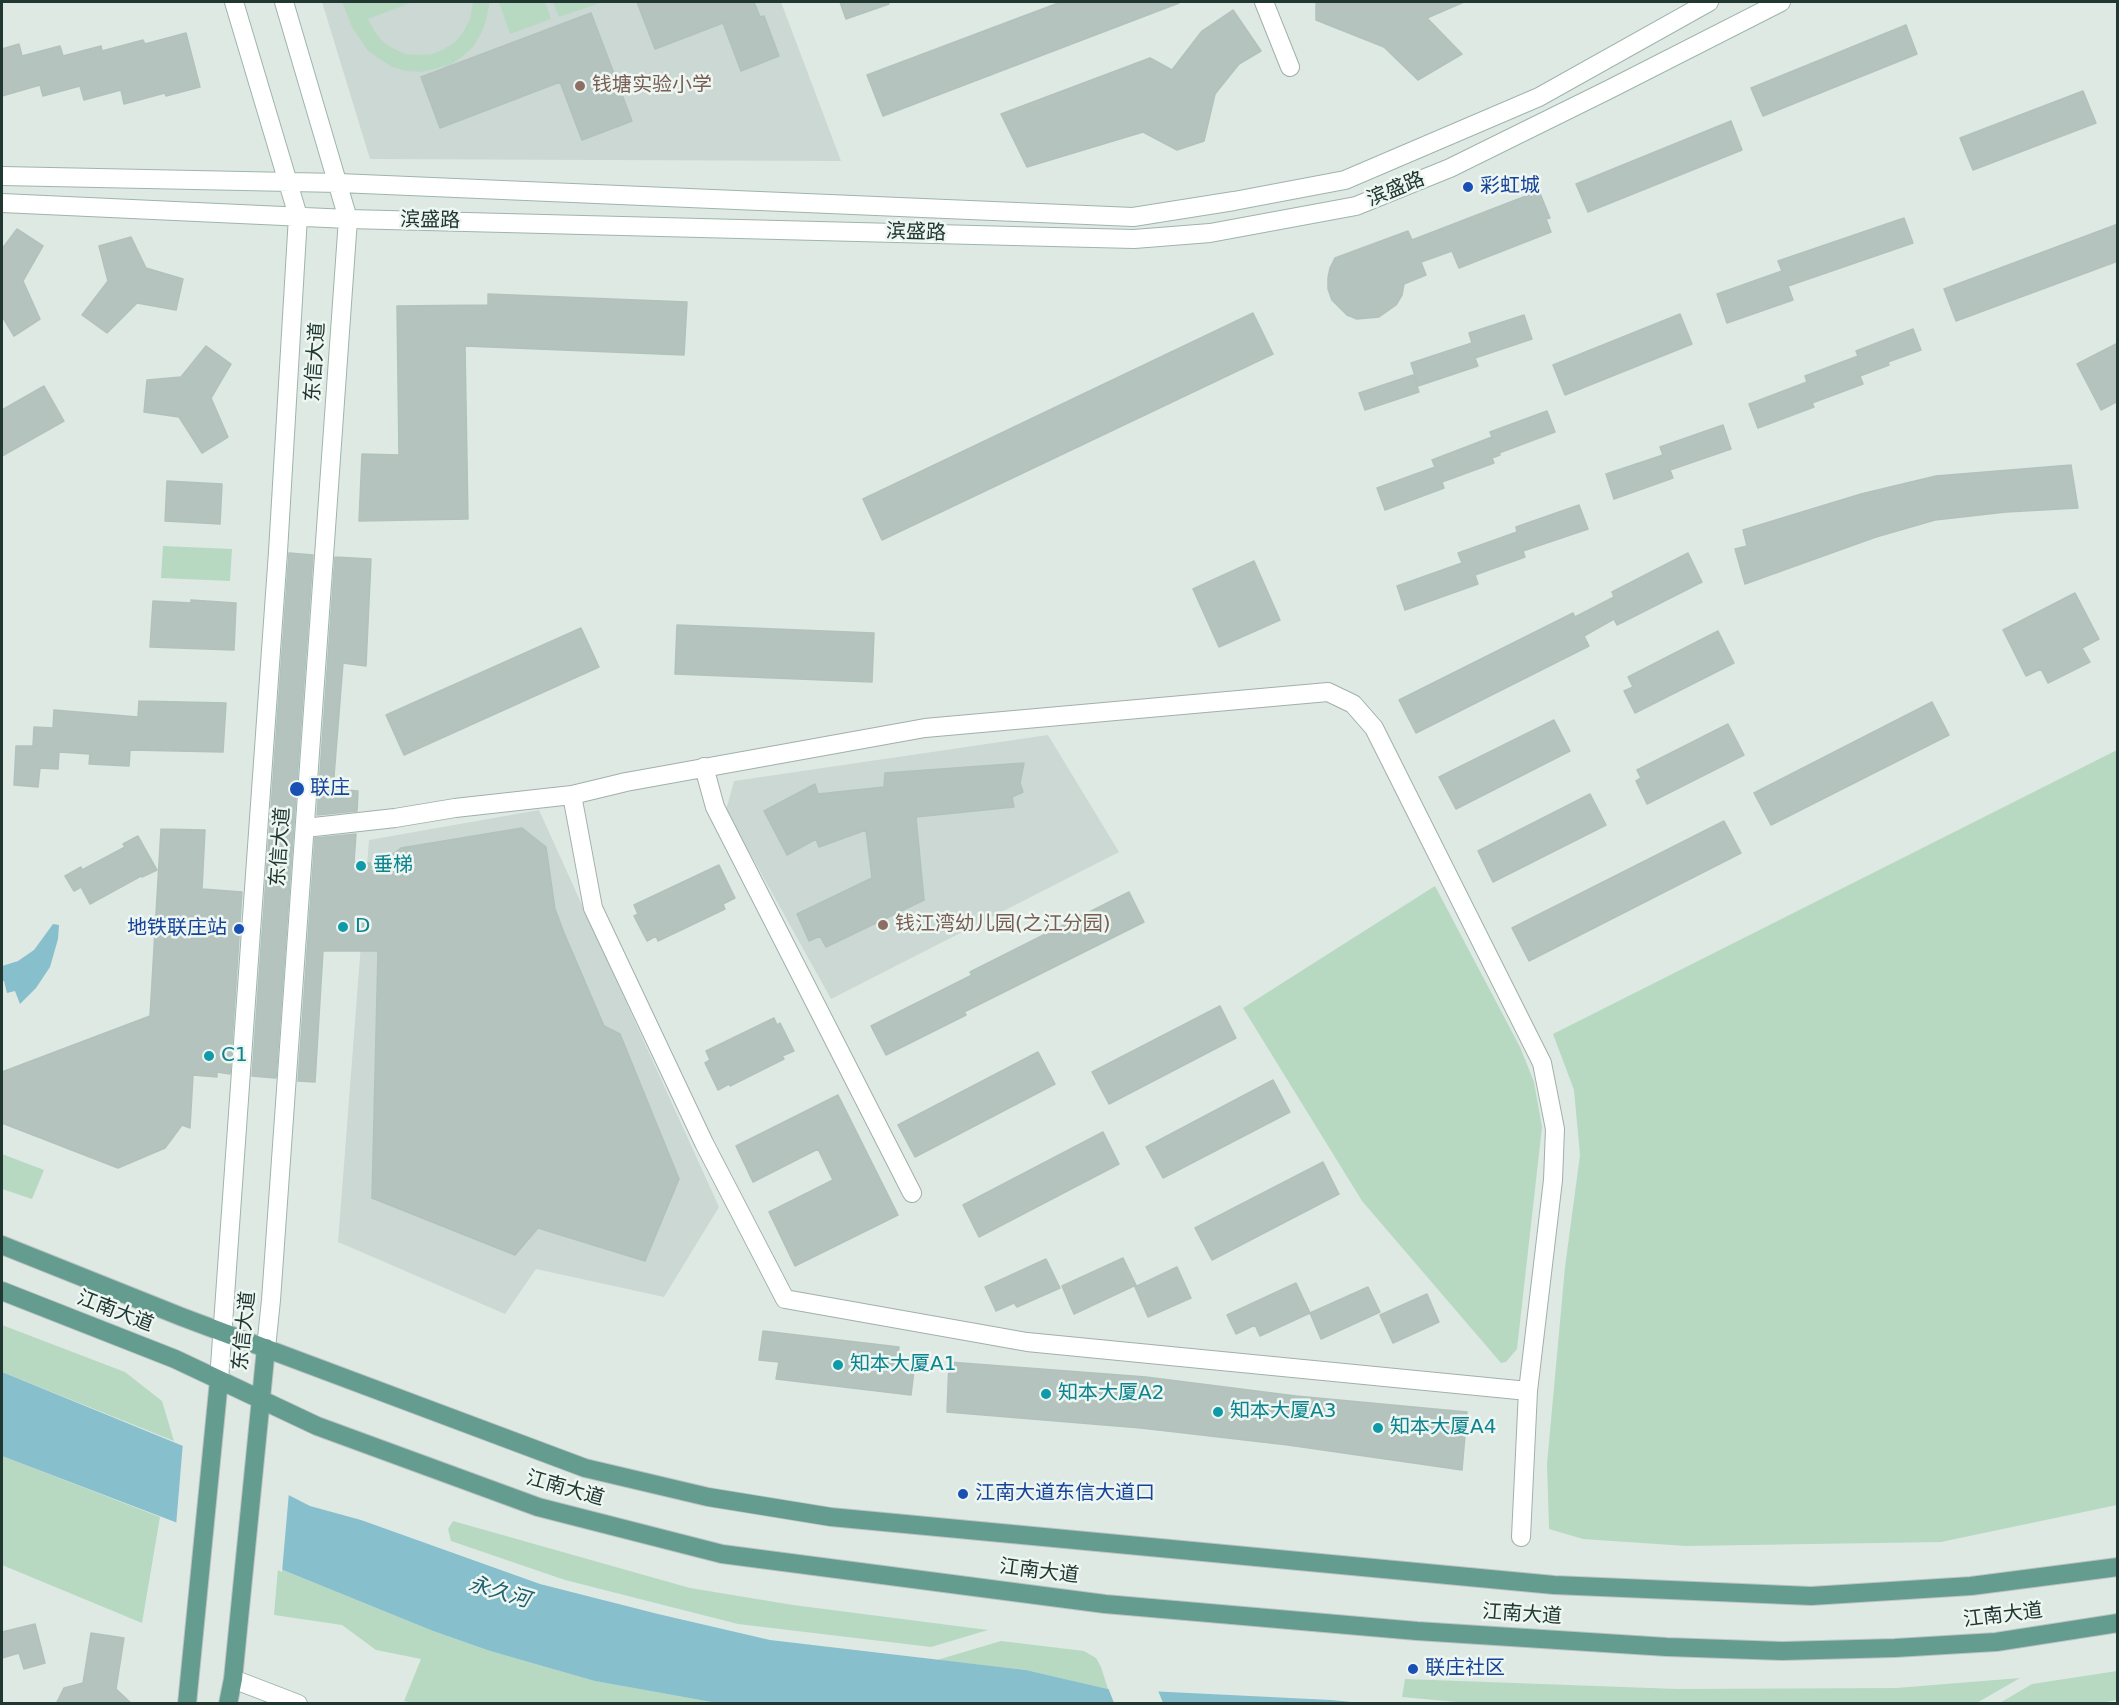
<!DOCTYPE html>
<html>
<head>
<meta charset="utf-8">
<style>
  body { margin:0 }
  #map { position:relative; width:2119px; height:1705px; overflow:hidden; background:#dee9e4; font-family:"DejaVu Sans",sans-serif }
  canvas { display:block }
  .frame { position:absolute; inset:0; border:3px solid #203732; pointer-events:none }
</style>
</head>
<body>
<div id="map">
<canvas width="2119" height="1705"></canvas>
<div class="frame"></div>
</div>
<script>
const ctx = document.querySelector('canvas').getContext('2d');
ctx.lineJoin = 'round';
function paint(path, color) {
  ctx.fillStyle = color;
  ctx.fill(path, 'evenodd');
}
function toPath(rows) {
  const path = new Path2D();
  for (const r of rows) {
    path.moveTo(r[0], r[1]);
    for (let i = 2; i < r.length; i += 2) path.lineTo(r[i], r[i + 1]);
  }
  return path;
}
function strokePath(path, color, width, dash) {
  ctx.strokeStyle = color;
  ctx.lineWidth = width;
  ctx.lineCap = dash ? 'butt' : 'round';
  ctx.setLineDash(dash || []);
  ctx.stroke(path);
}
function write(font, color, halo, rows, align = 'center') {
  ctx.font = font + ' "DejaVu Sans","Noto Sans SC",sans-serif';
  ctx.lineWidth = 5;
  ctx.setLineDash([]);
  ctx.textBaseline = 'middle';
  ctx.strokeStyle = halo;
  ctx.fillStyle = color;
  for (const [text, x, y, turn = 0] of rows) {
    ctx.save();
    ctx.translate(x, y);
    ctx.rotate((+turn || 0) * Math.PI / 180);
    ctx.textAlign = isNaN(turn) ? turn : align;
    if (halo) ctx.strokeText(text, 0, 0);
    ctx.fillText(text, 0, 0);
    ctx.restore();
  }
}
paint(toPath([
  [322,2,781,2,841,161,370,159],
  [1048,735,1119,852,831,999,726,810,734,781],
  [539,810,719,1207,664,1297,536,1269,505,1314,338,1242,369,840]
]), '#ccd8d3');
paint(toPath([
  [342,2,413,2,368,19,375,32,383,42,394,49,406,54,419,55,432,54,444,49,455,42,463,32,470,20,473,2,489,2,489,6,486,21,481,34,473,47,462,57,450,65,421,72,406,71,392,67,368,51,352,27],
  [499,2,545,2,551,19,510,34],
  [553,2,599,2,600,3,559,17],
  [163,546,232,549,230,581,161,578],
  [2117,750,2117,1505,1941,1542,1686,1546,1583,1539,1549,1529,1547,1464,1565,1267,1580,1155,1574,1090,1553,1034],
  [1435,886,1520,1047,1534,1082,1542,1127,1517,1349,1506,1362,1501,1363,1362,1201,1243,1008],
  [2,1154,44,1170,32,1199,2,1189],
  [2,1325,125,1372,162,1401,174,1441,2,1372],
  [2,1456,160,1517,142,1623,2,1565],
  [453,1521,690,1588,793,1605,988,1630,931,1647,738,1624,565,1580,451,1541,448,1529],
  [278,1568,433,1631,490,1651,596,1681,717,1703,412,1703,404,1701,421,1659,376,1650,342,1625,274,1615],
  [1001,1641,1084,1651,1096,1658,1101,1667,1108,1689,1026,1670,937,1660],
  [2117,1671,2117,1700,2096,1704,1998,1704,2032,1684],
  [2020,1678,1975,1704,1478,1704,1402,1697,1405,1679,1678,1689,1896,1688]
]), '#b7d9c2');
paint(toPath([
  [53,924,59,925,58,939,50,967,36,988,20,1004,15,991,7,993,4,981,2,981,2,966,18,961,34,950],
  [2,1372,232,1466,310,1506,361,1520,540,1584,658,1614,770,1640,1026,1670,1108,1689,1331,1700,1361,1703,717,1703,595,1681,490,1651,433,1631,278,1568,183,1525,2,1456]
]), '#88bfcc');
paint(toPath([
  [183,1442,234,1463,289,1492,282,1572,176,1526],
  [1107,1685,1157,1688,1163,1703,1114,1703]
]), '#dee9e4');
const building = toPath([
  [637,2,754,2,760,17,764,16,779,56,741,71,723,23,655,49,637,2],
  [840,2,888,2,889,4,846,19,840,2],
  [1061,2,1179,3,883,116,867,75,1061,2],
  [1316,2,1464,2,1427,18,1462,54,1418,80,1384,47,1316,20,1316,2],
  [1233,10,1261,51,1239,64,1215,94,1204,141,1177,150,1143,132,1027,167,1001,114,1150,58,1172,70,1202,31,1233,10],
  [591,13,632,121,582,140,560,82,440,128,421,77,591,13],
  [1906,25,1917,54,1763,116,1751,88,1906,25],
  [186,33,200,87,166,96,165,93,124,104,121,90,84,100,80,86,43,96,40,85,2,96,2,49,19,44,22,56,60,46,63,56,101,46,102,51,143,40,145,44,186,33],
  [2083,91,2096,123,1973,170,1960,138,2083,91],
  [1731,121,1742,150,1588,212,1576,184,1731,121],
  [1539,191,1550,218,1546,219,1551,232,1459,268,1452,251,1421,262,1426,275,1404,284,1402,295,1396,305,1379,317,1357,319,1347,315,1332,300,1328,289,1328,278,1330,268,1335,258,1408,231,1412,240,1539,191],
  [1904,218,1913,243,1788,286,1793,300,1727,323,1717,294,1782,271,1778,261,1904,218],
  [2118,224,2118,261,1956,321,1944,289,2118,224],
  [17,229,43,246,23,281,40,319,14,336,2,316,2,249,17,229],
  [131,237,146,268,183,279,176,310,137,303,107,333,82,315,108,281,99,246,131,237],
  [488,294,687,302,684,355,465,346,468,519,359,521,362,454,399,455,397,306,488,305,488,294],
  [1253,313,1273,354,882,540,863,499,1253,313],
  [1680,314,1692,344,1565,395,1553,365,1680,314],
  [1524,315,1532,339,1475,358,1478,366,1418,386,1411,363,1472,343,1469,333,1524,315],
  [1913,329,1921,350,1888,362,1889,365,1860,376,1863,384,1812,403,1814,407,1758,428,1749,404,1807,382,1805,376,1858,356,1856,351,1913,329],
  [2118,343,2118,401,2101,410,2077,364,2118,343],
  [206,346,231,364,211,398,228,437,202,453,179,417,144,412,147,380,181,377,206,346],
  [1413,375,1419,392,1365,410,1359,393,1413,375],
  [44,386,64,421,2,456,2,410,44,386],
  [1547,411,1555,432,1499,453,1500,455,1492,458,1494,463,1442,482,1444,488,1385,510,1377,488,1435,467,1432,460,1492,437,1490,432,1547,411],
  [1723,425,1731,449,1670,470,1673,478,1614,499,1606,474,1663,455,1660,447,1723,425],
  [2071,465,2078,508,2006,512,1935,520,1876,537,1745,584,1735,549,1747,546,1743,530,1861,494,1936,476,2071,465],
  [167,481,222,484,220,524,165,521,167,481],
  [1579,505,1588,529,1523,551,1525,557,1475,575,1478,584,1405,610,1397,586,1462,563,1458,553,1517,532,1516,527,1579,505],
  [289,553,313,555,276,1078,252,1076,289,553],
  [1688,553,1702,582,1617,625,1614,619,1584,636,1589,646,1416,733,1399,700,1573,613,1575,617,1614,597,1612,592,1688,553],
  [335,557,371,559,366,666,343,663,333,789,358,791,357,811,317,815,335,557],
  [1254,561,1280,620,1219,647,1193,589,1254,561],
  [2075,593,2099,639,2082,648,2090,662,2048,683,2041,669,2026,676,2003,630,2075,593],
  [191,600,236,603,234,650,150,647,153,601,191,603,191,600],
  [677,625,874,633,872,682,675,674,677,625],
  [581,628,599,667,404,755,386,715,581,628],
  [1718,631,1734,663,1635,713,1624,691,1633,687,1628,677,1718,631],
  [139,701,226,703,223,752,130,750,129,766,89,764,90,754,59,752,58,769,40,768,38,787,14,785,16,746,33,746,34,727,53,728,54,710,138,717,139,701],
  [1932,702,1949,735,1771,825,1754,793,1932,702],
  [1554,720,1570,751,1456,809,1439,777,1554,720],
  [1728,724,1744,755,1647,804,1636,781,1641,778,1637,770,1728,724],
  [1024,763,1020,783,1023,792,1012,797,1014,807,916,817,924,900,826,947,820,936,809,941,797,914,872,878,866,830,819,847,816,839,787,855,764,811,815,784,818,794,884,787,885,773,1024,763],
  [1590,794,1606,825,1493,882,1478,851,1590,794],
  [1724,821,1741,853,1529,961,1512,928,1724,821],
  [522,828,546,847,555,909,564,933,604,1026,620,1034,679,1179,645,1261,538,1228,515,1255,372,1198,378,951,323,951,315,1082,298,1081,315,838,356,834,354,862,379,864,401,848,522,828],
  [161,829,205,830,202,889,242,892,230,1074,217,1072,217,1077,193,1075,190,1128,182,1125,165,1148,118,1168,2,1123,2,1072,150,1016,161,829],
  [138,836,157,870,142,877,141,876,90,904,81,887,74,891,65,876,81,867,82,870,125,847,123,844,138,836],
  [719,865,735,898,723,904,725,909,658,941,656,936,647,941,634,916,638,914,634,905,719,865],
  [1129,892,1144,922,964,1012,966,1015,886,1055,871,1026,972,975,970,972,1129,892],
  [1220,1006,1236,1038,1109,1104,1092,1072,1220,1006],
  [774,1018,777,1025,780,1023,794,1051,782,1056,784,1059,730,1086,729,1084,718,1090,705,1063,710,1060,706,1051,774,1018],
  [1038,1052,1055,1084,915,1157,898,1125,1038,1052],
  [1273,1080,1290,1112,1163,1178,1146,1147,1273,1080],
  [838,1095,898,1215,795,1266,769,1212,833,1180,818,1149,753,1182,736,1146,838,1095],
  [1103,1132,1119,1164,979,1237,963,1205,1103,1132],
  [1323,1162,1339,1194,1212,1260,1195,1228,1323,1162],
  [1123,1258,1136,1285,1074,1314,1062,1286,1123,1258],
  [1046,1259,1060,1288,1017,1307,1014,1303,996,1311,985,1287,1046,1259],
  [1177,1267,1191,1298,1148,1317,1135,1287,1177,1267],
  [1296,1283,1310,1313,1260,1336,1255,1325,1236,1334,1227,1315,1296,1283],
  [1368,1287,1380,1312,1321,1339,1310,1313,1368,1287],
  [1427,1294,1439,1322,1393,1343,1380,1315,1427,1294],
  [763,1331,899,1347,897,1368,914,1370,911,1395,776,1379,779,1362,759,1360,763,1331],
  [949,1362,1146,1377,1296,1396,1467,1412,1462,1470,1288,1445,1141,1428,947,1412,949,1362],
  [35,1624,45,1663,24,1669,19,1653,2,1658,2,1632,35,1624],
  [91,1633,124,1638,116,1689,132,1704,56,1704,64,1688,83,1683,91,1633]
]);
paint(building, '#b4c3bd');
strokePath(building, '#b1c2bc', 1.5);
const street = toPath([
  [1264,2,1290,67],
  [704,767,715,807,912,1193],
  [572,795,593,908,704,1143,785,1299,1027,1342,1528,1391],
  [305,828,395,818,455,808,572,795,626,782,925,728,1328,692,1353,704,1374,728,1542,1063,1555,1129,1553,1180,1528,1391,1521,1537]
]);
const secondary = toPath([
  [2,176,339,183,1133,217,1234,201,1345,180,1539,97,1709,2],
  [2,203,348,219,1053,237,1134,239,1210,233,1356,206,1450,168,1608,90,1781,2],
  [266,1348,271,1300,348,219,284,2],
  [219,1380,278,552,298,216,234,2],
  [233,1679,298,1704]
]);
const primary = toPath([
  [2,1245,182,1317,585,1468,708,1497,831,1517,1554,1585,1811,1596,1971,1586,2118,1567],
  [2,1291,175,1359,317,1426,538,1507,722,1554,1105,1604,1417,1631,1667,1647,1782,1651,1895,1648,1996,1642,2118,1623],
  [187,1704,219,1380],
  [228,1704,233,1679,266,1348]
]);
strokePath(street, '#a1b0ab', 20);
strokePath(secondary, '#9eb4ad', 20);
strokePath(primary, '#bcc3c2', 20);
strokePath(street, '#fff', 18);
strokePath(secondary, '#fff', 18);
strokePath(primary, '#649c90', 18);
for (const [x, y, r, color] of [
  [580,86,6,"#8d6e63"],
  [1468,187,6,"#1a4fb4"],
  [297,789,8,"#1a4fb4"],
  [361,866,6,"#0f9aa8"],
  [883,925,6,"#8d6e63"],
  [343,927,6,"#0f9aa8"],
  [239,929,6,"#1a4fb4"],
  [209,1056,6,"#0f9aa8"],
  [838,1365,6,"#0f9aa8"],
  [1046,1394,6,"#0f9aa8"],
  [1218,1412,6,"#0f9aa8"],
  [1378,1428,6,"#0f9aa8"],
  [963,1494,6,"#1a4fb4"],
  [1413,1669,6,"#1a4fb4"]
]) {
  const dot = new Path2D();
  dot.arc(x, y, r, 0, 2 * Math.PI);
  ctx.fillStyle = color;
  ctx.fill(dot);
  strokePath(dot, '#eef6f2', 2);
}
write('20px', '#785e54', '#eef6f2', [
  ["钱塘实验小学",592,86],
  ["钱江湾幼儿园(之江分园)",895,925]
], 'left');
write('20px', '#164399', '#eef6f2', [
  ["彩虹城",1480,187],
  ["联庄",310,789],
  ["地铁联庄站",227,929,"right"],
  ["江南大道东信大道口",975,1494],
  ["联庄社区",1425,1669]
], 'left');
write('20px', '#203732', '#eef6f2', [
  ["滨盛路",1396,190,-22],
  ["滨盛路",430,221,1],
  ["滨盛路",916,233,2],
  ["东信大道",316,362,-86],
  ["东信大道",281,847,-86],
  ["江南大道",115,1312,21],
  ["东信大道",245,1331,-84],
  ["江南大道",565,1489,16],
  ["江南大道",1039,1572,7],
  ["江南大道",1522,1615,4],
  ["江南大道",2003,1616,-7]
]);
write('20px', '#0d838f', '#eef6f2', [
  ["垂梯",373,866],
  ["D",355,927],
  ["C1",221,1056],
  ["知本大厦A1",850,1365],
  ["知本大厦A2",1058,1394],
  ["知本大厦A3",1230,1412],
  ["知本大厦A4",1390,1428]
], 'left');
write('italic 21px', '#1e5f70', '#eef6f2', [
  ["永久河",499,1593,16]
]);
</script>
</body>
</html>
